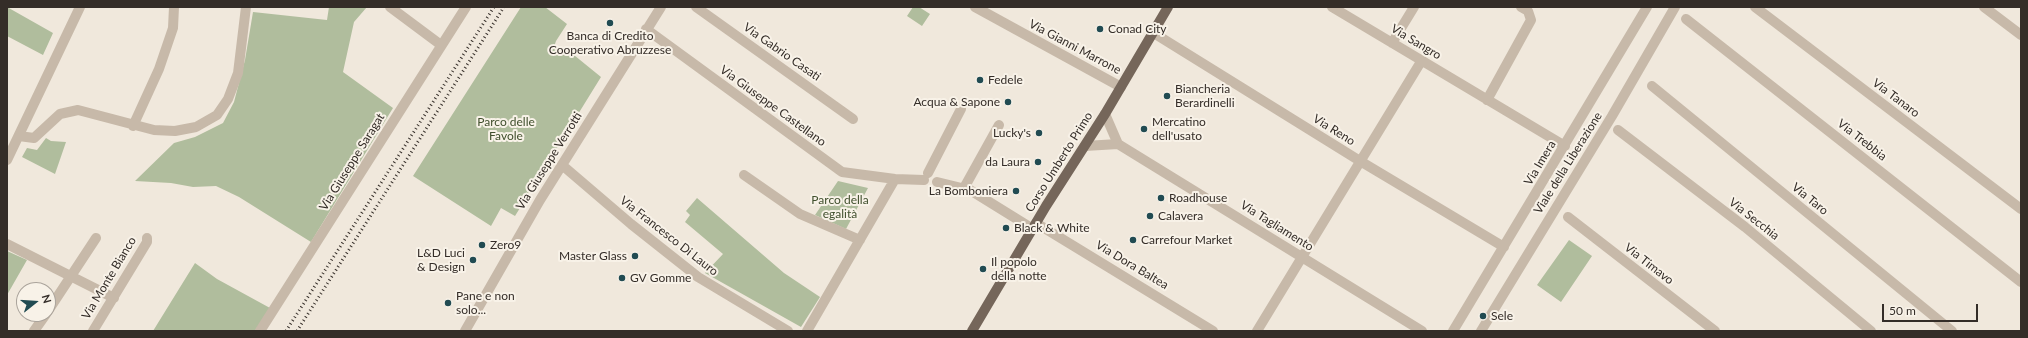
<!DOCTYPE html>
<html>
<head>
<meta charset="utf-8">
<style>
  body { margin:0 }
  #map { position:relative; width:2028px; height:338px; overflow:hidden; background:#f0e8dc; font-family:Lato,sans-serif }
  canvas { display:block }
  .frame { position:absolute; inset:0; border:8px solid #342d28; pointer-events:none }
  .north { position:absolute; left:16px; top:282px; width:40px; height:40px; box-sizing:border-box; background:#f8f2e8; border:1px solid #aaa39b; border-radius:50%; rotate:73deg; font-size:11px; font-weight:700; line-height:16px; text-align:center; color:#342d28 }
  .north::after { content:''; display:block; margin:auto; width:14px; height:18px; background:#214b52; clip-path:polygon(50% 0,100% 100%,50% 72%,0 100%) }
  .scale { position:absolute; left:1882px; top:304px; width:96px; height:18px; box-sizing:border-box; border:2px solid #342d28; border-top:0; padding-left:5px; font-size:12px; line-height:14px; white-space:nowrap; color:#342d28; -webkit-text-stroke:3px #f8f2e8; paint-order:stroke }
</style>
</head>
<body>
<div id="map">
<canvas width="2028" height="338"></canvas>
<div class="frame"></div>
<div class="north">N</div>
<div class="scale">50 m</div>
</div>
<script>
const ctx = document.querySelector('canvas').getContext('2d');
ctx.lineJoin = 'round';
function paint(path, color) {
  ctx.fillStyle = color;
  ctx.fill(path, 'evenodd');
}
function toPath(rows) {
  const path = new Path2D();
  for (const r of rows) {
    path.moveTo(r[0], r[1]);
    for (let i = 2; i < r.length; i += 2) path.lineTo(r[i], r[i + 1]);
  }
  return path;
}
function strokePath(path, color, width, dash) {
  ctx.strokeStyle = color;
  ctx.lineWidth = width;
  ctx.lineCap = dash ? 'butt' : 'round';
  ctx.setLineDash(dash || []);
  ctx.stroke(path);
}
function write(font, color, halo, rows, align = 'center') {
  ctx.font = font + ' Lato,sans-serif';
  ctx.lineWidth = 4;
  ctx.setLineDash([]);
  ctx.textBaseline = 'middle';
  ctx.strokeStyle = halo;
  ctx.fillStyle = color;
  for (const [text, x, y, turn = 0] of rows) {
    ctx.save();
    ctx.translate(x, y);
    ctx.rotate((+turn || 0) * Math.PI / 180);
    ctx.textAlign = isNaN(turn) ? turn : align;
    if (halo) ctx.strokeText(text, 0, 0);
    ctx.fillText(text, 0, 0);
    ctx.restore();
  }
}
paint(toPath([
  [7,7,53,33,43,55,7,36],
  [329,7,367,7,354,22,343,72,393,108,311,242,239,197,216,186,193,187,171,183,135,181,174,143,195,137,223,123,234,102,245,60,253,12,327,20],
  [521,7,545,7,567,24,556,41,554,47,557,51,563,53,569,51,601,77,515,216,501,208,491,226,413,176],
  [913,7,919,7,930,14,922,26,907,16],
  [46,138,51,141,66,142,55,174,22,157,27,148,37,150],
  [838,181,868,188,846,229,815,215],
  [697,198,784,273,820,297,801,327,705,273,723,254,685,222,690,215,686,211],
  [1569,240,1592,256,1561,302,1537,285],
  [7,251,27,260,7,295],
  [195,263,217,279,270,308,255,331,153,331]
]), '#b0bd9d');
strokePath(toPath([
  [390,7,441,45],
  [696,7,853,119],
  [975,7,1121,87],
  [1332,7,1565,146],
  [1755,7,2021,209],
  [1984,7,2021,35],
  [1686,19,2021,282],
  [646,29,842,172,895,179,924,180],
  [1152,32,1360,161,1504,247],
  [1392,43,1414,7],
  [1652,86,1952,331],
  [1487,100,1531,20,1528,11,1521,7],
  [1105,114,1118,144,1422,331],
  [133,126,159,69,173,28,174,7],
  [1618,130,1745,227,1871,331],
  [19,136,34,138,60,114,78,110,154,130,175,131,196,127,217,115,228,99,238,73,246,7],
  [1085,146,1118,144],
  [7,160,80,7],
  [562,165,631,224,698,277,788,331],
  [928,173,961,109],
  [744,175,800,214,860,240],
  [937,182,970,190,1033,229],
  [964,188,999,125],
  [1568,217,1715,331],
  [1036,223,1213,331],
  [7,244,114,298],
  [48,311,96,238],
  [34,331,46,314],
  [93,331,147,242,147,238],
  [260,331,466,7],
  [465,331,540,200,661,7],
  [807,331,895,179],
  [1257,331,1422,60],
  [1453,331,1647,7],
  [1481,331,1612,116,1675,7]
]), '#c7b9a9', 10);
strokePath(toPath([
  [972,331,1046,206,1105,114,1168,7]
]), '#75665a', 10);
strokePath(toPath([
  [286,331,494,7],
  [297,331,504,7]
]), '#342d28', 3, [1, 3]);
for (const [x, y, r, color] of [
  [610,23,4,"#214b52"],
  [1100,29,4,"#214b52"],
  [980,80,4,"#214b52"],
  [1167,96,4,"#214b52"],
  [1008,102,4,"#214b52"],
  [1144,129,4,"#214b52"],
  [1039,133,4,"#214b52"],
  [1038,162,4,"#214b52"],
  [1016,191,4,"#214b52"],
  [1161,198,4,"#214b52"],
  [1150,216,4,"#214b52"],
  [1006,228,4,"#214b52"],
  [1133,240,4,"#214b52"],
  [482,245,4,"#214b52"],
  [635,256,4,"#214b52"],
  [473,260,4,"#214b52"],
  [983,269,4,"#214b52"],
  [622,278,4,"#214b52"],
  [448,303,4,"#214b52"],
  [1483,316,4,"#214b52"]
]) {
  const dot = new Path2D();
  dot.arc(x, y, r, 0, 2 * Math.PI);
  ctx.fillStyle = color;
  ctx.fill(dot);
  strokePath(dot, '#f8f2e8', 1.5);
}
write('12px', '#342d28', '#f8f2e8', [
  ["Conad City",1108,29],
  ["Banca di Credito",610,36,"center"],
  ["Cooperativo Abruzzese",610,50,"center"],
  ["Fedele",988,80],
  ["Biancheria",1175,89],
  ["Berardinelli",1175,103],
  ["Acqua & Sapone",1000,102,"right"],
  ["Mercatino",1152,122],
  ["dell'usato",1152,136],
  ["Lucky's",1031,133,"right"],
  ["da Laura",1030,162,"right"],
  ["La Bomboniera",1008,191,"right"],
  ["Roadhouse",1169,198],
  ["Calavera",1158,216],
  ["Black & White",1014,228],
  ["Carrefour Market",1141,240],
  ["Zero9",490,245],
  ["L&D Luci",465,253,"right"],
  ["& Design",465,267,"right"],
  ["Master Glass",627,256,"right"],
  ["Il popolo",991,262],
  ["della notte",991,276],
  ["GV Gomme",630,278],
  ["Pane e non",456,296],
  ["solo...",456,310],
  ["Sele",1491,316]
], 'left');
write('12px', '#342d28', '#f8f2e8', [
  ["Via Sangro",1416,42,31],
  ["Via Gianni Marrone",1075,47,28],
  ["Via Gabrio Casati",782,52,35],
  ["Via Tanaro",1896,98,37],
  ["Via Giuseppe Castellano",773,106,36],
  ["Via Reno",1334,130,32],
  ["Via Trebbia",1862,140,38],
  ["Via Giuseppe Verrotti",549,161,-58],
  ["Via Giuseppe Saragat",352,162,-58],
  ["Corso Umberto Primo",1059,162,-58],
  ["Via Imera",1540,163,-59],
  ["Viale della Liberazione",1568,163,-58],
  ["Via Taro",1810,199,39],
  ["Via Secchia",1754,219,38],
  ["Via Tagliamento",1277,226,32],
  ["Via Francesco Di Lauro",669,236,38],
  ["Via Timavo",1649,264,38],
  ["Via Dora Baltea",1132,265,31],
  ["Via Monte Bianco",109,278,-59]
]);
write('12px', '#41502e', '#f8f2e8', [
  ["Parco delle",506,122],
  ["Favole",506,136],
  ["Parco della",840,200],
  ["egalità",840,214]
]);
</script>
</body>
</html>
